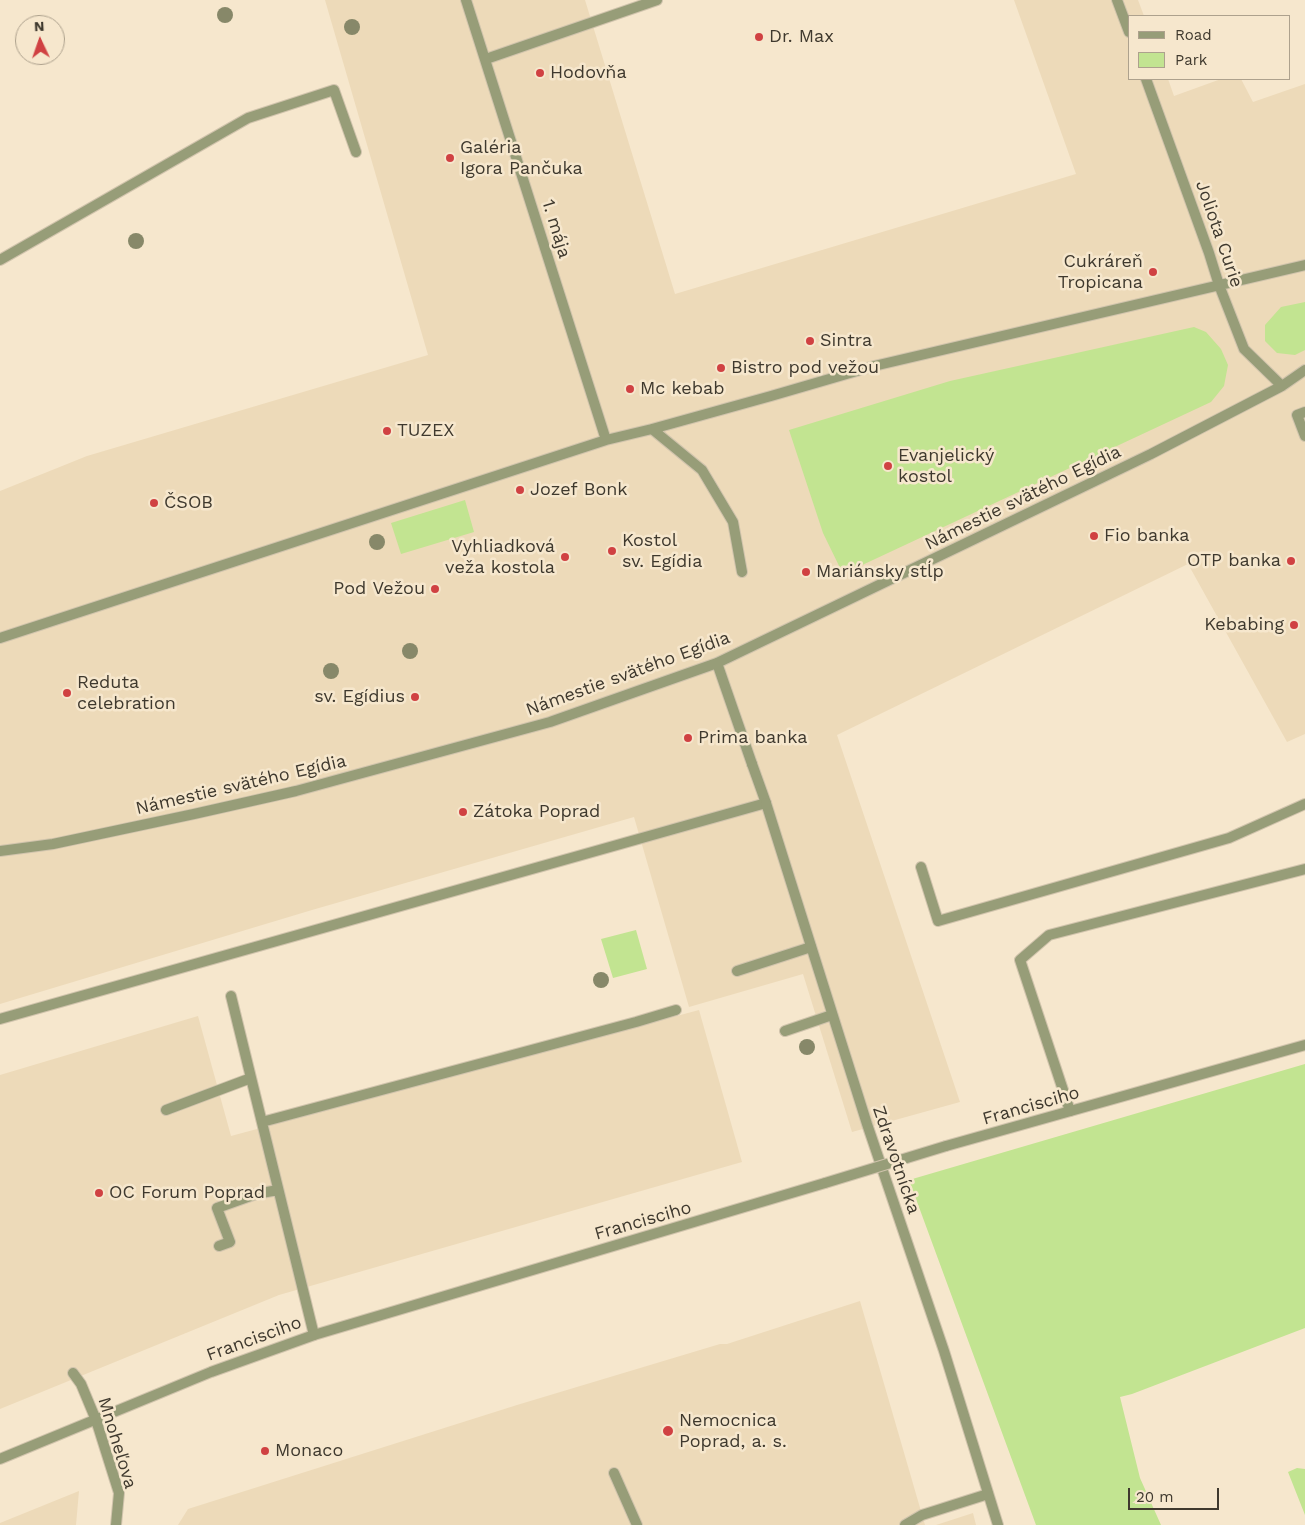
<!DOCTYPE html>
<html>
<head>
<meta charset="utf-8">
<style>
  body { margin:0 }
  #map { position:relative; width:1305px; height:1525px; overflow:hidden; background:#f6e7cd; font-family:"Work Sans",sans-serif }
  canvas { display:block }
  .legend { position:absolute; left:1128px; top:15px; width:162px; height:65px; box-sizing:border-box; background:#f6e7cd; border:1px solid #ada18d; margin:0; padding:6px 9px; list-style:none; font-size:15px; color:#3f392e }
  .legend li { display:flex; align-items:center; gap:10px; height:25px }
  .legend b { width:25px; border:1px solid #ada18d }
  .north { position:absolute; left:15px; top:15px; width:50px; height:50px; box-sizing:border-box; background:#f6e7cd; border:1px solid #ada18d; border-radius:50%; rotate:357deg; font-size:14px; font-weight:700; line-height:20px; text-align:center; color:#3f392e }
  .north::after { content:''; display:block; margin:auto; width:18px; height:22px; background:#d04142; clip-path:polygon(50% 0,100% 100%,50% 72%,0 100%) }
  .scale { position:absolute; left:1128px; top:1488px; width:91px; height:22px; box-sizing:border-box; border:2px solid #3f392e; border-top:0; padding-left:6px; font-size:15px; line-height:18px; white-space:nowrap; color:#3f392e; -webkit-text-stroke:4px #f6e7cd; paint-order:stroke }
</style>
</head>
<body>
<div id="map">
<canvas width="1305" height="1525"></canvas>
<ul class="legend">
<li><b style="height:6px;background:#979d78"></b>Road</li>
<li><b style="height:14px;background:#c2e491"></b>Park</li>
</ul>
<div class="north">N</div>
<div class="scale">20 m</div>
</div>
<script>
const ctx = document.querySelector('canvas').getContext('2d');
ctx.lineJoin = 'round';
function paint(path, color) {
  ctx.fillStyle = color;
  ctx.fill(path, 'evenodd');
}
function toPath(rows) {
  const path = new Path2D();
  for (const r of rows) {
    path.moveTo(r[0], r[1]);
    for (let i = 2; i < r.length; i += 2) path.lineTo(r[i], r[i + 1]);
  }
  return path;
}
function strokePath(path, color, width, dash) {
  ctx.strokeStyle = color;
  ctx.lineWidth = width;
  ctx.lineCap = dash ? 'butt' : 'round';
  ctx.setLineDash(dash || []);
  ctx.stroke(path);
}
function write(font, color, halo, rows, align = 'center') {
  ctx.font = font + ' "Work Sans",sans-serif';
  ctx.lineWidth = 5;
  ctx.setLineDash([]);
  ctx.textBaseline = 'middle';
  ctx.strokeStyle = halo;
  ctx.fillStyle = color;
  for (const [text, x, y, turn = 0] of rows) {
    ctx.save();
    ctx.translate(x, y);
    ctx.rotate((+turn || 0) * Math.PI / 180);
    ctx.textAlign = isNaN(turn) ? turn : align;
    if (halo) ctx.strokeText(text, 0, 0);
    ctx.fillText(text, 0, 0);
    ctx.restore();
  }
}
paint(toPath([
  [325,0,585,0,675,294,1076,174,1014,0,1138,0,1144,16,1129,16,1129,79,1168,79,1174,96,1221,79,1241,79,1253,102,1305,84,1305,734,1287,742,1188,564,837,735,960,1102,852,1132,803,974,689,1007,634,817,312,910,0,1004,0,491,87,456,428,355],
  [699,1010,742,1162,279,1295,0,1409,0,1075,198,1016,231,1136],
  [860,1301,925,1525,178,1525,188,1509,517,1405,720,1344,727,1344],
  [79,1491,76,1525,0,1525,0,1523],
  [973,1513,976,1525,936,1525]
]), '#eddab9');
paint(toPath([
  [1305,302,1305,350,1295,355,1277,353,1265,341,1265,325,1281,307],
  [1194,327,1206,332,1221,349,1228,365,1224,386,1211,402,843,574,823,533,789,430,950,381],
  [465,500,474,532,401,554,391,523],
  [636,930,647,969,613,978,601,939],
  [1305,1064,1305,1328,1132,1394,1120,1397,1140,1478,1161,1525,1036,1525,909,1180],
  [1297,1468,1305,1469,1305,1515,1288,1472]
]), '#c2e491');
const lane = toPath([
  [486,59,657,0],
  [0,260,248,118,334,90,356,152],
  [921,867,938,921,1229,838,1305,804],
  [737,971,811,947],
  [231,996,314,1335],
  [0,1019,766,803,752,764],
  [785,1031,832,1015],
  [166,1110,251,1078],
  [1070,1111,1020,960,1049,935,1305,869],
  [262,1122,636,1022,676,1010],
  [219,1246,230,1242,217,1208,256,1194,278,1190],
  [614,1473,637,1525],
  [905,1525,922,1515,988,1494]
]);
const street = toPath([
  [466,0,606,440],
  [1117,0,1129,32],
  [1146,79,1209,253,1219,285,1244,349,1282,386],
  [1305,412,1297,415,1305,436],
  [652,429,702,470,733,522,742,572],
  [0,638,606,440,652,429,771,396,874,366,1305,265],
  [717,663,752,764],
  [766,803,867,1124,944,1351,998,1525],
  [0,851,53,844,194,814,296,791,550,722,717,663,1151,454,1282,386,1305,370],
  [946,1146,1305,1045],
  [73,1373,81,1384,96,1420,119,1493,116,1525],
  [0,1459,211,1372,314,1335,825,1183]
]);
strokePath(lane, '#d1c4ad', 12);
strokePath(street, '#d1c4ad', 12);
strokePath(lane, '#979d78', 10);
strokePath(street, '#979d78', 10);
const streetBridge = toPath([
  [825,1183,946,1146]
]);
strokePath(streetBridge, '#d1c4ad', 12, []);
strokePath(streetBridge, '#979d78', 10);
ctx.fillStyle = '#878869';
for (const [x, y] of [
  [225,15],
  [352,27],
  [136,241],
  [377,542],
  [410,651],
  [331,671],
  [601,980],
  [807,1047]
]) {
  ctx.beginPath();
  ctx.arc(x, y, 8, 0, 2 * Math.PI);
  ctx.fill();
}
for (const [x, y, r, color] of [
  [759,37,5,"#d04142"],
  [540,73,5,"#d04142"],
  [450,158,5,"#d04142"],
  [1153,272,5,"#d04142"],
  [810,341,5,"#d04142"],
  [721,368,5,"#d04142"],
  [630,389,5,"#d04142"],
  [387,431,5,"#d04142"],
  [888,466,5,"#d04142"],
  [520,490,5,"#d04142"],
  [154,503,5,"#d04142"],
  [1094,536,5,"#d04142"],
  [612,551,5,"#d04142"],
  [565,557,5,"#d04142"],
  [1291,561,5,"#d04142"],
  [806,572,5,"#d04142"],
  [435,589,5,"#d04142"],
  [1294,625,5,"#d04142"],
  [67,693,5,"#d04142"],
  [415,697,5,"#d04142"],
  [688,738,5,"#d04142"],
  [463,812,5,"#d04142"],
  [99,1193,5,"#d04142"],
  [668,1431,6,"#d04142"],
  [265,1451,5,"#d04142"]
]) {
  const dot = new Path2D();
  dot.arc(x, y, r, 0, 2 * Math.PI);
  ctx.fillStyle = color;
  ctx.fill(dot);
  strokePath(dot, '#f6e7cd', 2);
}
write('18px', '#3f392e', '#f6e7cd', [
  ["Dr. Max",769,37],
  ["Hodovňa",550,73],
  ["Galéria",460,148],
  ["Igora Pančuka",460,169],
  ["Cukráreň",1143,262,"right"],
  ["Tropicana",1143,283,"right"],
  ["Sintra",820,341],
  ["Bistro pod vežou",731,368],
  ["Mc kebab",640,389],
  ["TUZEX",397,431],
  ["Evanjelický",898,456],
  ["kostol",898,477],
  ["Jozef Bonk",530,490],
  ["ČSOB",164,503],
  ["Fio banka",1104,536],
  ["Kostol",622,541],
  ["sv. Egídia",622,562],
  ["Vyhliadková",555,547,"right"],
  ["veža kostola",555,568,"right"],
  ["OTP banka",1281,561,"right"],
  ["Mariánsky stĺp",816,572],
  ["Pod Vežou",425,589,"right"],
  ["Kebabing",1284,625,"right"],
  ["Reduta",77,683],
  ["celebration",77,704],
  ["sv. Egídius",405,697,"right"],
  ["Prima banka",698,738],
  ["Zátoka Poprad",473,812],
  ["OC Forum Poprad",109,1193],
  ["Nemocnica",679,1421],
  ["Poprad, a. s.",679,1442],
  ["Monaco",275,1451]
], 'left');
write('18px', '#3f392e', '#f6e7cd', [
  ["1. mája",556,229,73],
  ["Joliota Curie",1219,234,71],
  ["Námestie svätého Egídia",1023,498,-26],
  ["Námestie svätého Egídia",628,674,-20],
  ["Námestie svätého Egídia",241,785,-13],
  ["Francisciho",1031,1106,-16],
  ["Zdravotnícka",896,1160,71],
  ["Francisciho",643,1221,-16],
  ["Francisciho",254,1339,-20],
  ["Mnoheľova",117,1443,73]
]);
</script>
</body>
</html>
